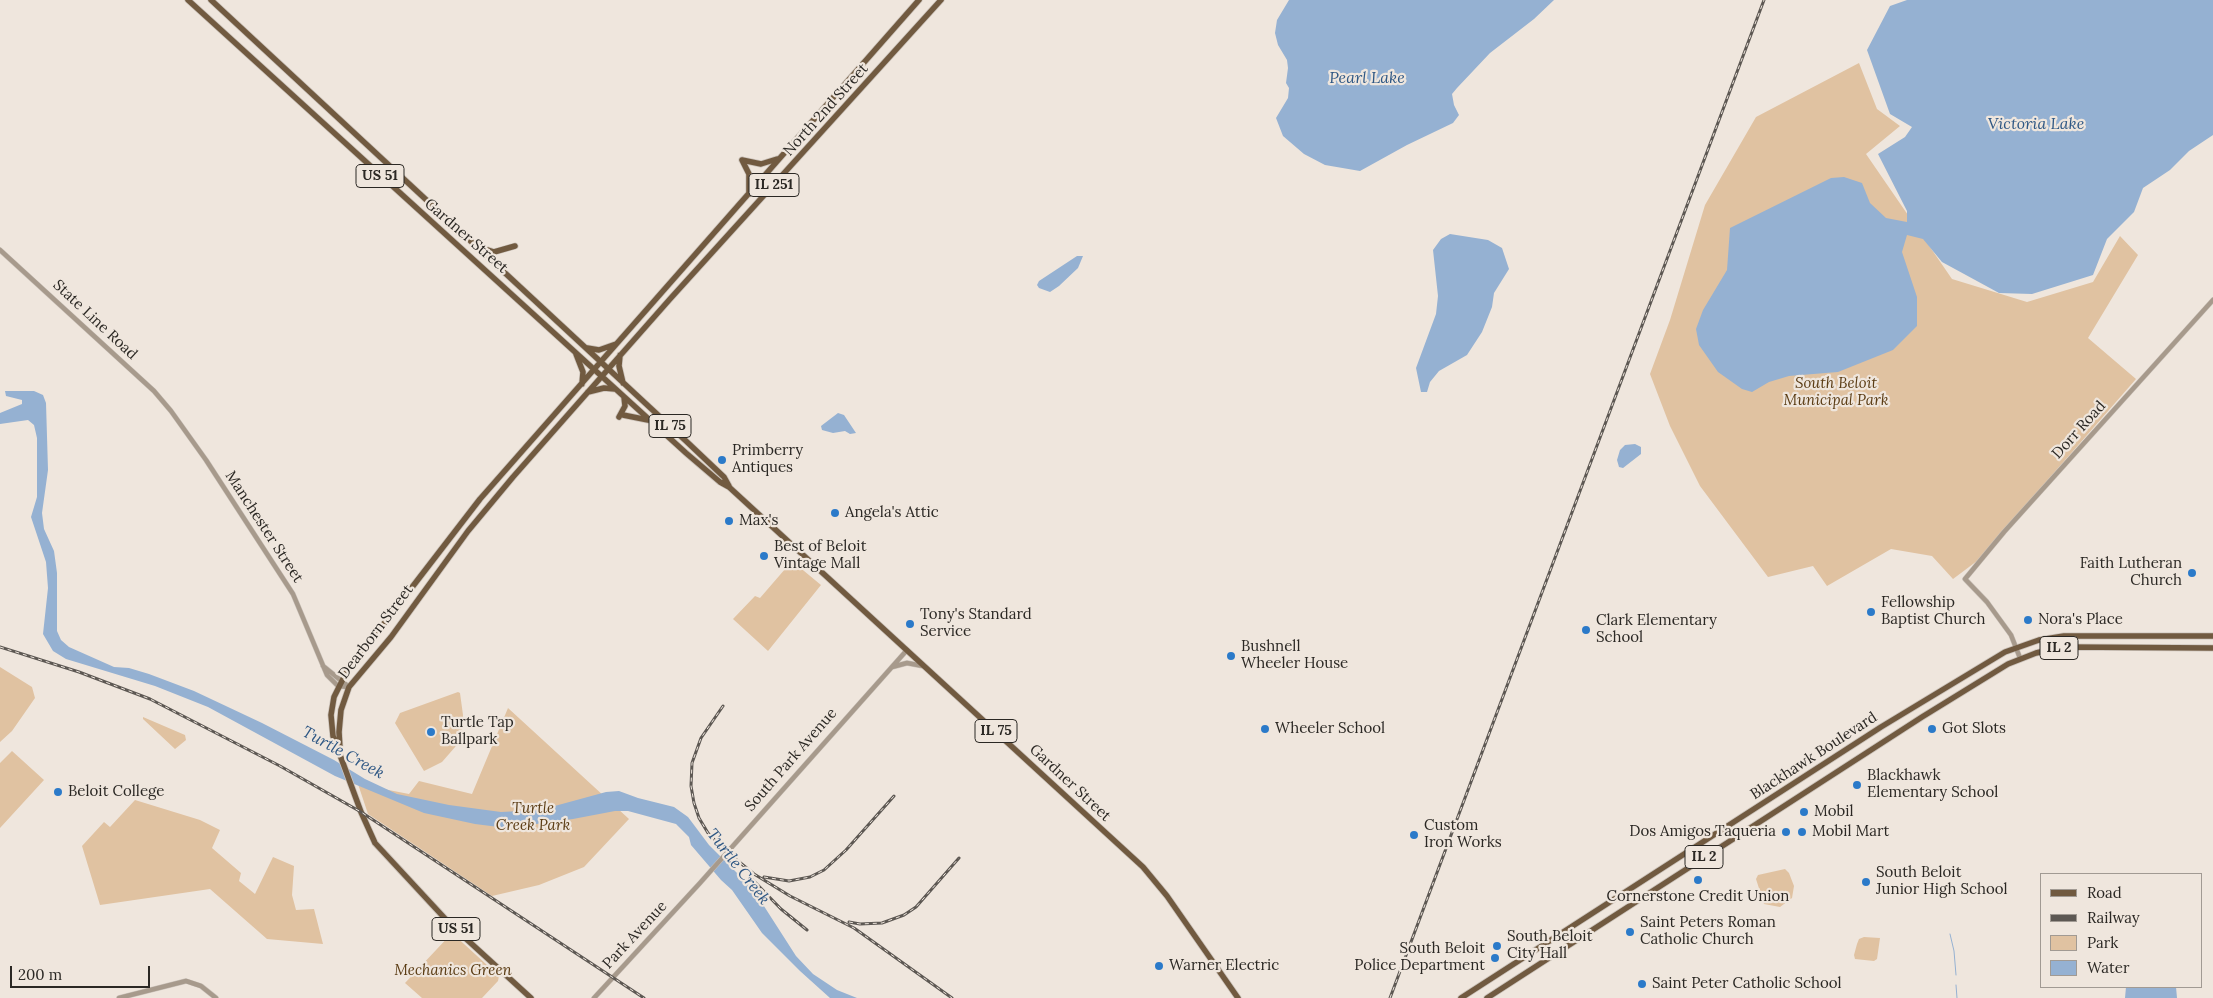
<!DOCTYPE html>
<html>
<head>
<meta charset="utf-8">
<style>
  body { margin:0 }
  #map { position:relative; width:2213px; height:998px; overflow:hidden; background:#efe6dd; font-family:Lora,serif }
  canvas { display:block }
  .legend { position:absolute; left:2040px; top:873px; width:162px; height:115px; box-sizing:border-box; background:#efe6dd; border:1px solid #a19a93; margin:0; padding:6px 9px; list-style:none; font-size:15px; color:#2b2824 }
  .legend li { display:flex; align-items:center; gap:10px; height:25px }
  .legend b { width:25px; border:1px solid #a19a93 }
  .scale { position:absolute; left:10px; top:966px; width:140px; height:22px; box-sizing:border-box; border:2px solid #2b2824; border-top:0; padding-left:6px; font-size:15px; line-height:18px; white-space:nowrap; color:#2b2824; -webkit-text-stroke:4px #efe6dd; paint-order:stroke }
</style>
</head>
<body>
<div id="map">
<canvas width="2213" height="998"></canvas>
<ul class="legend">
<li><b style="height:6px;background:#715a40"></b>Road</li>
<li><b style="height:6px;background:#5d5853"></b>Railway</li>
<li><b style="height:14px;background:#e0c2a1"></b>Park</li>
<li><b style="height:14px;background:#95b1d2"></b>Water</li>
</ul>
<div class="scale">200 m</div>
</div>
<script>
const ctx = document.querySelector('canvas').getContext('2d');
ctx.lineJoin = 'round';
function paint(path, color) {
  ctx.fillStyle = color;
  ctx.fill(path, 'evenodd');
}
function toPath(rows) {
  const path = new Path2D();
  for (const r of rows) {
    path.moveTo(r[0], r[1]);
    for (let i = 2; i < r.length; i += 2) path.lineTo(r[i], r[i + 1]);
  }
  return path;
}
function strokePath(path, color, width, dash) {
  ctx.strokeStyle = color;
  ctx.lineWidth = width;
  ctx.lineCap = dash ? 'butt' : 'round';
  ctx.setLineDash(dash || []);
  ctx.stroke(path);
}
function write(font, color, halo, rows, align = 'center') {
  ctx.font = font + ' Lora,serif';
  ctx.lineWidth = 4.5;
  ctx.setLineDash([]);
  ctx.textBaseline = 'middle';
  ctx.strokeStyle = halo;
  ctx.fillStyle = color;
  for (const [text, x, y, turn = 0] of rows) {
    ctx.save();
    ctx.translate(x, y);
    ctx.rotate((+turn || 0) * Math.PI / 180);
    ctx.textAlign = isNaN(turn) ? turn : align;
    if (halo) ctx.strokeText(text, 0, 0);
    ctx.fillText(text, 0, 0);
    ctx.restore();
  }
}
paint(toPath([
  [1859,63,1877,109,1900,126,1866,154,1952,279,2027,302,2093,282,2120,236,2138,255,2088,338,2136,379,1977,561,1953,579,1932,556,1891,549,1827,586,1813,566,1768,577,1700,486,1670,426,1650,374,1670,320,1705,205,1756,117],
  [792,561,821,585,768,651,733,619,755,596,760,598],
  [0,667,32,687,35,698,12,731,0,742],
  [458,692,460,693,463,715,462,728,456,746,442,762,424,771,395,723,400,713],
  [508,708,629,819,584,867,539,885,492,896,368,814,358,784,409,794,419,781,472,794],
  [143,717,185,735,186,740,175,749,143,719],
  [12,751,44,780,0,828,0,763],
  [135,800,200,820,220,830,212,848,241,873,239,881,255,894,273,857,294,866,292,895,296,910,314,909,323,944,267,939,210,889,100,905,82,846,104,822,110,827],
  [1785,869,1789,873,1794,886,1792,898,1780,907,1764,904,1756,879,1758,875],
  [452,933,499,976,498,981,482,998,422,998,405,983],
  [1864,937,1880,938,1877,959,1874,961,1855,959,1854,955,1857,944,1859,939]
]), '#e0c2a1');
paint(toPath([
  [1289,0,1554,0,1534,19,1490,53,1457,88,1452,94,1454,105,1459,115,1453,123,1407,145,1360,171,1325,165,1304,154,1283,136,1276,118,1288,98,1289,88,1286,83,1288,68,1287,60,1278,45,1275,33,1277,20],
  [1907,0,2213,0,2213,135,2189,151,2170,170,2143,188,2134,212,2107,239,2093,275,2032,294,1999,293,1942,262,1923,239,1907,235,1902,252,1917,297,1917,326,1893,350,1838,372,1789,376,1769,382,1752,392,1742,389,1718,372,1699,345,1696,329,1703,310,1727,270,1730,228,1831,178,1844,177,1862,183,1870,203,1886,218,1907,222,1907,211,1878,154,1905,137,1912,127,1890,114,1867,50,1890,6],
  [1450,234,1488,240,1502,248,1509,269,1494,293,1492,307,1482,332,1467,355,1439,371,1430,382,1427,392,1421,392,1416,368,1436,314,1438,296,1433,250,1441,239],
  [1077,256,1083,256,1078,268,1059,286,1050,292,1039,288,1037,285,1039,281],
  [5,391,34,391,43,395,46,403,48,470,42,513,44,529,54,551,57,573,57,631,61,640,69,647,114,667,129,668,149,674,194,691,262,723,334,760,365,779,397,794,449,805,501,812,540,810,606,792,619,791,638,798,674,807,688,817,709,845,753,889,796,956,813,974,837,990,857,998,830,998,800,971,762,933,732,890,721,880,691,845,689,837,676,824,628,811,615,811,573,819,507,828,475,824,424,813,335,776,208,707,155,686,66,659,53,651,43,634,48,588,46,562,31,517,37,497,37,438,34,425,28,420,0,424,0,413,22,404,22,400,6,396],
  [838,413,844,415,856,433,850,434,845,431,833,433,822,430,821,426],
  [1635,444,1641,447,1641,454,1623,468,1619,467,1617,460,1620,450,1625,445],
  [2126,987,2176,987,2177,998,2125,998]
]), '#95b1d2');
strokePath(toPath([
  [1950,934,1954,951,1956,975],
  [1956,985,1957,998]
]), '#95b1d2', 1);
const tertiary = toPath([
  [0,250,154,391,171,411,206,460,293,594,327,675,338,686,349,687],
  [2020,658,2011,635,1987,602,1965,579,2004,532,2213,300],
  [323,666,349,687],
  [892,667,907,663,923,666],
  [119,998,186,981,201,986,216,998],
  [594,998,700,883,907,650]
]);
const primary = toPath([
  [188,0,686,453,720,482,729,487,1143,867,1167,896,1238,998],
  [211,0,686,441,724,477,729,486],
  [742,160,761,164,777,159],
  [742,160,749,174,749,194],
  [479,247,494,252,515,246],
  [587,348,599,350,616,344],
  [576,354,583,372,582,384],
  [620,355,619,366,623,383],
  [588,392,604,388,615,389],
  [623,415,648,420],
  [619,417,625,406,624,397],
  [340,749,339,732,341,710,349,687,391,637,468,531,513,477,670,299,941,0],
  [531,998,451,925,375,843,361,812,333,736,331,715,334,697,346,673,480,499,919,0],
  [1461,998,1881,727,2005,652,2039,640,2064,636,2213,636],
  [1487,998,1922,717,2008,664,2036,653,2062,647,2213,648]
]);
strokePath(tertiary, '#ccc4bc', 5.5);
strokePath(primary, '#ccc4bc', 7);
strokePath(tertiary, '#a79a8c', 4.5);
strokePath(primary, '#715a40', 5.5);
const rail = toPath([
  [0,647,79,672,150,699,280,766,361,812,644,998],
  [723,706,701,738,692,763,691,786,694,803,699,818,708,833,727,852,754,874,790,896,854,928,952,998],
  [750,877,781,909,807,930],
  [764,877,789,881,810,877,824,870,846,850,894,796],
  [849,922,860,924,882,923,904,915,916,907,959,858],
  [1390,998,1764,0]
]);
strokePath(rail, '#5d5853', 3);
strokePath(rail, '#efe6dd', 1, [4]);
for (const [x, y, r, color] of [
  [722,460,5,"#2b7ac9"],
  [835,513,5,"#2b7ac9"],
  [729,521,5,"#2b7ac9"],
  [764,556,5,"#2b7ac9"],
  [2192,573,5,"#2b7ac9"],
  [1871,612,5,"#2b7ac9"],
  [2028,620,5,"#2b7ac9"],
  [910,624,5,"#2b7ac9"],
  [1586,630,5,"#2b7ac9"],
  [1231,656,5,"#2b7ac9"],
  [1265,729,5,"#2b7ac9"],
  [1932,729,5,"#2b7ac9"],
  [431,732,5,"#2b7ac9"],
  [1857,785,5,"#2b7ac9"],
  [58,792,5,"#2b7ac9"],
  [1804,812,5,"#2b7ac9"],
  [1786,832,5,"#2b7ac9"],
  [1802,832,5,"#2b7ac9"],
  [1414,835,5,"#2b7ac9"],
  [1698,880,5,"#2b7ac9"],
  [1866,882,5,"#2b7ac9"],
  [1630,932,5,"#2b7ac9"],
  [1497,946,5,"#2b7ac9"],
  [1495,958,5,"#2b7ac9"],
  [1159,966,5,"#2b7ac9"],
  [1642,984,5,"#2b7ac9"]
]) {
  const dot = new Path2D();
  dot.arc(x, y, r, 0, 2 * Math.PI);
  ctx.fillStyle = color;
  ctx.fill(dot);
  strokePath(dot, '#efe6dd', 2);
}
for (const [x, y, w] of [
  [380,176,48],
  [774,185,50],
  [670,426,42],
  [2059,648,38],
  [996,731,42],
  [1704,857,38],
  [456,929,48]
]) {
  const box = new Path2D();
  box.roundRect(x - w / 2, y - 11.5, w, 23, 4);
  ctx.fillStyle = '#efe6dd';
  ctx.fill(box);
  strokePath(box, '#2b2824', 1);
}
write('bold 14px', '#2b2824', null, [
  ["US 51",380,176],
  ["IL 251",774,185],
  ["IL 75",670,426],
  ["IL 2",2059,648],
  ["IL 75",996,731],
  ["IL 2",1704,857],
  ["US 51",456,929]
]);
write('15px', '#2b2824', '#efe6dd', [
  ["North 2nd Street",826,110,-48],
  ["Gardner Street",466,236,41],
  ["State Line Road",95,320,43],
  ["Dorr Road",2079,430,-48],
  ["Manchester Street",264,527,57],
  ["Dearborn Street",376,632,-53],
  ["Blackhawk Boulevard",1814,756,-33],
  ["South Park Avenue",791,760,-49],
  ["Gardner Street",1070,783,43],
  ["Park Avenue",635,935,-47]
]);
write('italic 15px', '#5b3c14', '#efe6dd', [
  ["South Beloit",1836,384],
  ["Municipal Park",1836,401],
  ["Turtle",533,809],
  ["Creek Park",533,826],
  ["Mechanics Green",453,971]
]);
write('15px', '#2b2824', '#efe6dd', [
  ["Primberry",732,451],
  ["Antiques",732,468],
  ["Angela's Attic",845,513],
  ["Max's",739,521],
  ["Best of Beloit",774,547],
  ["Vintage Mall",774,564],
  ["Faith Lutheran",2182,564,"right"],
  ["Church",2182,581,"right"],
  ["Fellowship",1881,603],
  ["Baptist Church",1881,620],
  ["Tony's Standard",920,615],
  ["Service",920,632],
  ["Nora's Place",2038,620],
  ["Clark Elementary",1596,621],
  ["School",1596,638],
  ["Bushnell",1241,647],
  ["Wheeler House",1241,664],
  ["Turtle Tap",441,723],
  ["Ballpark",441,740],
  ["Wheeler School",1275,729],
  ["Got Slots",1942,729],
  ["Blackhawk",1867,776],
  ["Elementary School",1867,793],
  ["Beloit College",68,792],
  ["Mobil",1814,812],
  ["Custom",1424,826],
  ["Iron Works",1424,843],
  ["Dos Amigos Taqueria",1776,832,"right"],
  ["Mobil Mart",1812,832],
  ["South Beloit",1876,873],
  ["Junior High School",1876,890],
  ["Cornerstone Credit Union",1698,897,"center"],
  ["Saint Peters Roman",1640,923],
  ["Catholic Church",1640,940],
  ["South Beloit",1507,937],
  ["City Hall",1507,954],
  ["South Beloit",1485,949,"right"],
  ["Police Department",1485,966,"right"],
  ["Warner Electric",1169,966],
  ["Saint Peter Catholic School",1652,984]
], 'left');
write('italic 16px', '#2e5784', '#efe6dd', [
  ["Pearl Lake",1367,78],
  ["Victoria Lake",2036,124],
  ["Turtle Creek",343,753,29],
  ["Turtle Creek",738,867,52]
]);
</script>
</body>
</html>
